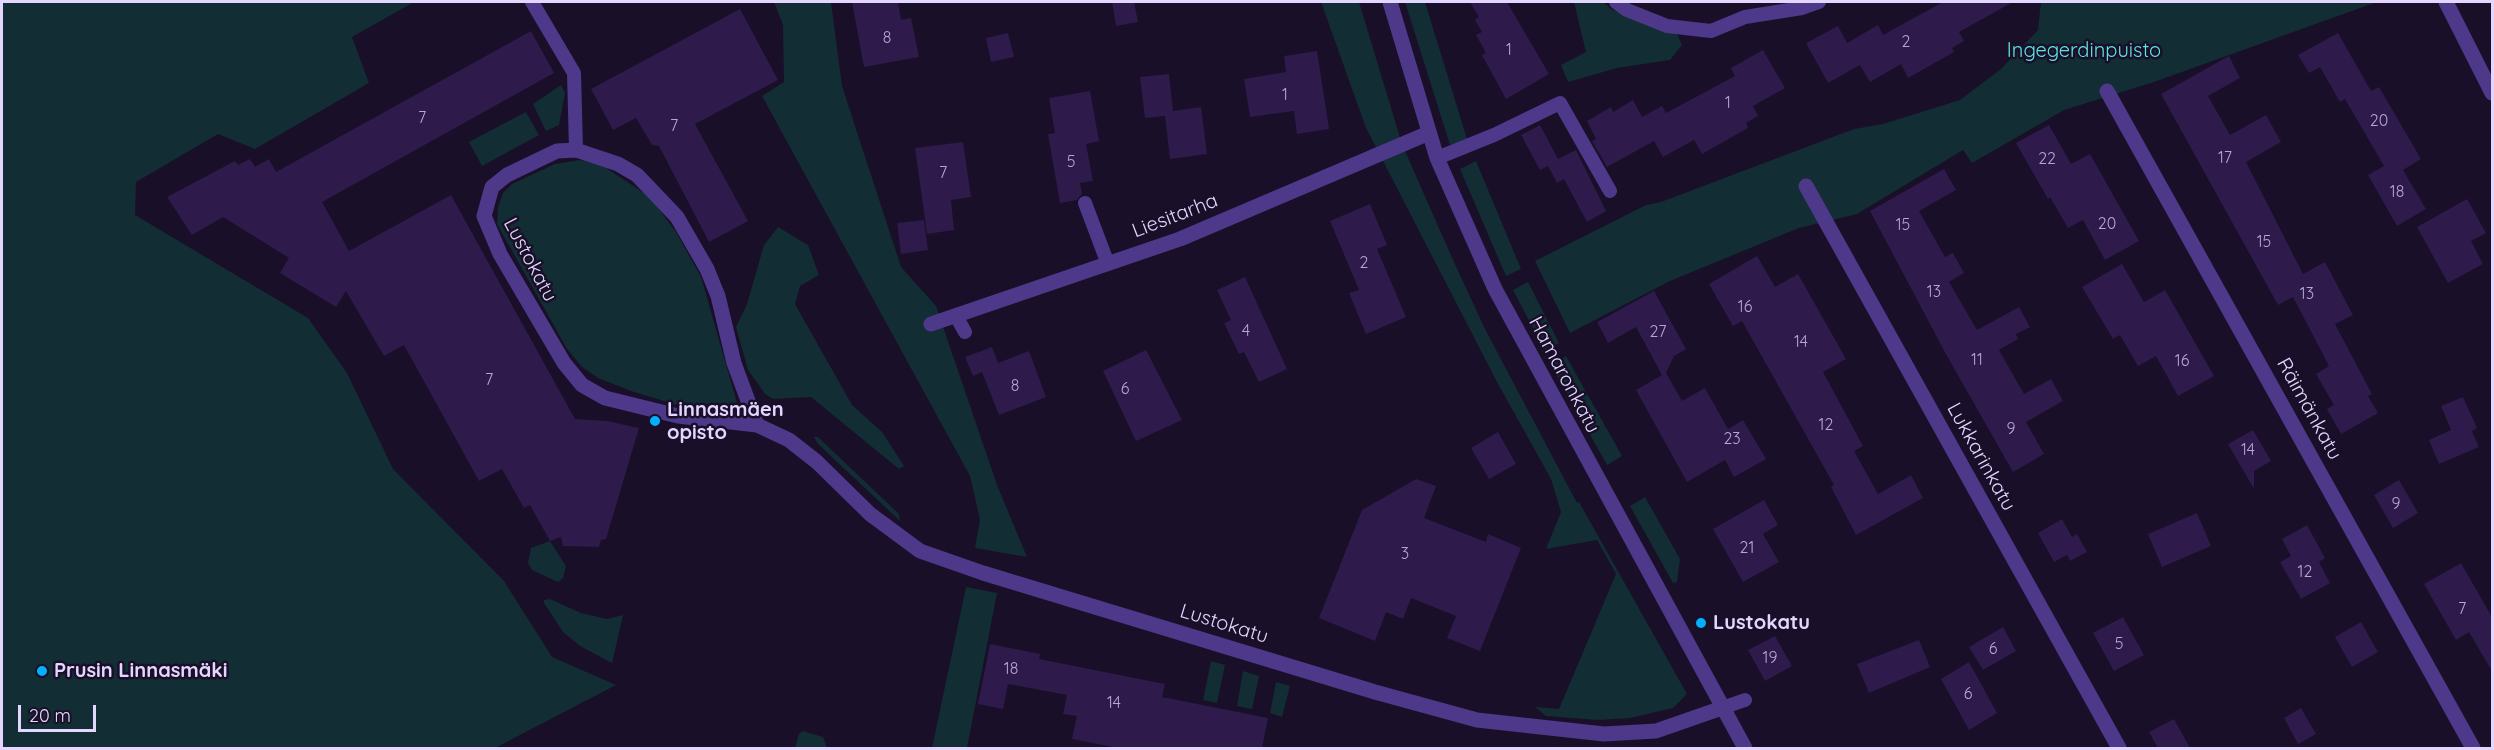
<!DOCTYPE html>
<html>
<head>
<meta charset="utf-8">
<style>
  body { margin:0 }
  #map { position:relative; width:2494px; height:750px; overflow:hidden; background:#190f29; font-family:Quicksand,sans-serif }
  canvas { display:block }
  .frame { position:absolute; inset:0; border:3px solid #e4d7ff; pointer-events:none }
  .scale { position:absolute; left:18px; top:705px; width:78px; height:27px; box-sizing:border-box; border:3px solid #e4d7ff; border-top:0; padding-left:8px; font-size:18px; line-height:21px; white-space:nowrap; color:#e4d7ff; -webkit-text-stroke:4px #190f29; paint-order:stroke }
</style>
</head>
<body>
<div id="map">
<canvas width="2494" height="750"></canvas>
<div class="frame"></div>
<div class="scale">20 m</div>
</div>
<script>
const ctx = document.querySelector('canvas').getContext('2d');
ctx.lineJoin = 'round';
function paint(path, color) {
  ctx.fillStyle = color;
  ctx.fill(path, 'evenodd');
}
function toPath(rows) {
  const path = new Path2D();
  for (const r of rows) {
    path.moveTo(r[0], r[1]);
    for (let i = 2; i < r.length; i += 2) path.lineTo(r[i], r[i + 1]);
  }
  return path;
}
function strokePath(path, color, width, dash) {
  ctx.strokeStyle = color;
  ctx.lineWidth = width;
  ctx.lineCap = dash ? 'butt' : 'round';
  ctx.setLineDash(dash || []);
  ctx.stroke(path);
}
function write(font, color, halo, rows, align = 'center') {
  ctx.font = font + ' Quicksand,sans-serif';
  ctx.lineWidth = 5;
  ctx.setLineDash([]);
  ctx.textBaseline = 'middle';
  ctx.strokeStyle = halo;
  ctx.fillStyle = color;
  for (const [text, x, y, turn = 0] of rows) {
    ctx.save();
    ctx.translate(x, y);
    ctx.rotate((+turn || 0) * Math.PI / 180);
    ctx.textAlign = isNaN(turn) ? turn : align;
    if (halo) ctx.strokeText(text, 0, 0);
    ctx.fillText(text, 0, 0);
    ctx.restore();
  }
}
paint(toPath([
  [2,2,414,2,352,37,369,83,255,149,218,134,136,182,135,215,308,318,347,373,393,469,504,581,552,657,616,685,495,748,2,748],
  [774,2,831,2,842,86,901,267,936,306,997,485,1027,557,975,548,980,520,970,476,762,96,784,82,783,25],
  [1321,2,1359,2,1402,144,1453,260,1485,329,1577,503,1579,502,1687,694,1673,708,1630,718,1598,720,1546,716,1535,707,1559,709,1616,574,1597,540,1546,549,1561,512,1551,479,1497,382,1366,128],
  [1405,2,1425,2,1467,139,1450,145],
  [1574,2,1603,2,1611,9,1655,27,1676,32,1682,45,1670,60,1617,68,1568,82,1561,65,1586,52],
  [2041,2,2377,2,2154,82,2064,110,1972,163,1963,150,1857,214,1799,228,1670,281,1570,333,1535,261,1646,205,1661,202,1854,129,1883,124,1960,100,2001,69,2038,30],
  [561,85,565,93,559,125,546,131,533,104],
  [526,112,539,135,482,166,469,142],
  [580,160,600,164,650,197,676,232,701,277,738,406,731,416,677,405,631,391,598,378,582,367,567,349,497,224,498,207,503,193,512,184,555,164],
  [1476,161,1521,269,1506,276,1460,169],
  [778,227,808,245,819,275,800,286,795,304,852,405,882,432,904,466,899,469,811,397,773,399,765,394,748,370,736,327,747,304,764,245],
  [1528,282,1559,343,1545,351,1513,290],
  [1566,356,1622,456,1607,465,1551,365],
  [814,437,818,437,899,514,900,521,818,444],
  [1645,497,1680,559,1677,582,1673,583,1630,506],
  [550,541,566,566,563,578,558,582,532,570,528,563,531,548],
  [966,587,997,593,967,748,932,748],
  [550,599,581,613,607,619,623,615,612,663,580,646,563,632,544,603,544,600],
  [1211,661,1225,665,1217,703,1203,700],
  [1243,671,1259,676,1252,709,1237,706],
  [1276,682,1290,686,1282,717,1270,713],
  [803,731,823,737,827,748,795,748,799,734]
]), '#122d33');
paint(toPath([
  [852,2,898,2,901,20,911,18,919,57,864,67],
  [1112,2,1134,2,1138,22,1116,26],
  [1470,2,1507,2,1549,74,1506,99,1482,55,1486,53,1476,35,1482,32,1475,20,1479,17],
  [1943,2,2013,2,1959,32,1964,41,1952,48,1954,52,1908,78,1901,64,1870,82,1860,65,1828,83,1806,43,1838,26,1847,43,1878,25,1883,35],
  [740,9,778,80,695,124,748,221,709,242,659,146,652,145,636,118,613,130,591,89],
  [531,31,554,73,322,202,349,251,451,195,575,419,607,421,639,428,606,539,601,540,599,547,563,546,561,537,550,541,530,505,524,508,502,469,479,481,404,345,384,356,346,291,336,307,280,273,289,258,223,217,192,235,167,197,235,161,238,165,250,159,255,167,269,159,276,172],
  [1008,33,1014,57,991,62,986,38],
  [2338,33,2371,91,2379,87,2421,159,2403,170,2426,209,2397,226,2368,175,2384,166,2345,99,2340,102,2320,67,2309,73,2298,55],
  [1763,50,1785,88,1753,106,1758,116,1746,123,1748,128,1702,154,1694,140,1663,157,1654,141,1607,167,1592,141,1596,139,1587,121,1611,107,1613,112,1633,100,1642,117,1662,106,1666,113,1735,76,1731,68],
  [1317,51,1329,129,1297,134,1294,111,1250,117,1244,79,1286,72,1284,56],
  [2229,56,2240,78,2208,96,2230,135,2266,115,2281,142,2246,162,2303,274,2325,262,2353,315,2335,324,2372,394,2368,396,2378,413,2341,434,2327,409,2334,405,2316,374,2329,366,2293,297,2278,305,2161,94],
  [1169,74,1173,111,1201,107,1207,154,1170,159,1165,116,1145,118,1140,77],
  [1090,91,1099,141,1086,144,1093,181,1080,183,1082,194,1077,200,1060,203,1048,134,1055,133,1049,98],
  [1540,125,1558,159,1576,150,1606,211,1587,222,1564,179,1557,183,1548,166,1540,170,1521,135],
  [2049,125,2071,164,2090,154,2139,241,2105,260,2083,220,2068,228,2050,197,2048,199,2016,143],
  [963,142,971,197,951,200,954,230,927,234,915,148],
  [1944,169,1956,190,1919,211,1945,257,1953,253,1964,273,1949,282,1977,330,2019,307,2030,327,2016,334,2018,339,1999,350,2024,394,2051,379,2063,401,2026,422,2044,454,2013,472,1947,356,1870,211],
  [2467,199,2486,233,2471,241,2483,264,2448,283,2417,227],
  [1370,204,1387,245,1377,249,1406,317,1366,334,1349,293,1359,290,1330,221],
  [924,220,928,250,901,254,897,223],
  [1757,256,1775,287,1798,274,1846,359,1823,372,1863,446,1854,451,1878,494,1911,475,1923,498,1856,535,1831,487,1834,485,1742,321,1733,326,1709,284],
  [2122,264,2144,302,2165,290,2214,376,2178,396,2156,356,2138,366,2120,335,2113,339,2082,287],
  [1245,277,1287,369,1259,382,1244,352,1239,354,1224,323,1231,320,1217,290],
  [1654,291,1686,349,1674,356,1666,373,1682,401,1705,388,1728,429,1743,420,1766,459,1734,477,1725,460,1687,482,1636,390,1662,375,1636,327,1608,343,1597,322],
  [992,347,998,363,1029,351,1046,397,999,415,982,372,973,376,965,357],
  [1146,350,1182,420,1136,441,1103,371],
  [2463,397,2477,428,2472,431,2479,447,2439,464,2429,440,2451,430,2441,406],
  [2253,430,2271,461,2254,471,2254,489,2228,444],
  [1498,432,1516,464,1489,479,1471,448],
  [1416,479,1436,486,1424,518,1486,542,1488,534,1521,548,1480,651,1447,638,1456,616,1411,598,1403,619,1386,612,1375,641,1319,618,1362,510],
  [2399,480,2418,513,2393,528,2374,495],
  [1764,500,1778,525,1763,534,1779,562,1743,582,1713,529],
  [2197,513,2211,546,2162,567,2148,534],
  [2062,519,2072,537,2077,534,2087,552,2070,561,2067,555,2054,562,2038,533],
  [2307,525,2325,558,2319,562,2330,583,2301,599,2280,562,2291,556,2282,539],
  [2461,563,2493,619,2493,673,2469,632,2456,640,2424,584],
  [2123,617,2144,655,2114,671,2093,633],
  [2361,622,2378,652,2352,667,2335,637],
  [2003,627,2016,651,1983,670,1969,647],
  [1775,636,1792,666,1765,681,1748,650],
  [1919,640,1930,667,1869,693,1857,664],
  [990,644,1040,654,1039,659,1165,684,1162,697,1268,718,1262,748,1118,748,1072,739,1077,716,1063,714,1067,695,1008,684,1003,709,978,704],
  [1969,662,1997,713,1969,730,1941,679],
  [2301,708,2316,734,2298,744,2284,718],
  [2174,719,2190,748,2158,748,2149,732]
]), '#2e1a4b');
strokePath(toPath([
  [532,2,574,73,576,150],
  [1616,2,1627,10,1667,26,1711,31,1745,17,1802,8,1819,2],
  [1437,158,1494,135,1560,103,1610,191],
  [1085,203,1108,264],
  [956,316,965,332],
  [1722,708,1745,700]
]), '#4d388a', 14);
strokePath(toPath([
  [1390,2,1437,158,1495,289,1745,748],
  [2446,2,2492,93],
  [2107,91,2473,748],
  [576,150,618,164,637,175,677,217,707,269,718,296,734,363,757,425,678,416,605,398,582,385,564,363,500,254,484,216,492,187,507,175,557,151,576,150],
  [1806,186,2119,748],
  [931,324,1180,239,1429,133],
  [757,425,789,440,817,462,870,514,920,551,983,573,1375,692,1477,720,1604,734,1656,731,1722,708]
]), '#4d388a', 15);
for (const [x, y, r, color] of [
  [655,421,6,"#03afff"],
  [1701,623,6,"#03afff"],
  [42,671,6,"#03afff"]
]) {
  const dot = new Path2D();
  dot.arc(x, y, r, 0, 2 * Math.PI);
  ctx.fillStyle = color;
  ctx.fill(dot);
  strokePath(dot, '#190f29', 2);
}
write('16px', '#b6a8d2', null, [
  ["8",887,38],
  ["2",1906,42],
  ["1",1509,50],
  ["1",1285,95],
  ["1",1728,103],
  ["7",422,118],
  ["20",2379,121],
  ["7",674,126],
  ["17",2225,158],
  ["22",2047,159],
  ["5",1071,162],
  ["7",943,173],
  ["18",2397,192],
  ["20",2107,224],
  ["15",1903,225],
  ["15",2264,242],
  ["2",1364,263],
  ["13",1934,292],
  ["13",2307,294],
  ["16",1745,307],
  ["4",1246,331],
  ["27",1658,332],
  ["14",1801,342],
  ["11",1977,360],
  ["16",2182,361],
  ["7",489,380],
  ["8",1015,386],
  ["6",1125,389],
  ["12",1826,425],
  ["9",2011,429],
  ["23",1732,439],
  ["14",2248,450],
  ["9",2396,504],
  ["21",1747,548],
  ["3",1405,554],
  ["12",2305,572],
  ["7",2462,609],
  ["5",2119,644],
  ["6",1993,649],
  ["19",1770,658],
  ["18",1011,669],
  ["6",1968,694],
  ["14",1114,703]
]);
write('20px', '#5de5e0', '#190f29', [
  ["Ingegerdinpuisto",2084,51]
]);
write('20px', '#e4d7ff', '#190f29', [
  ["Liesitarha",1175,216,-21],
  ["Lustokatu",530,260,62],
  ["Hamaronkatu",1564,375,62],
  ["Räimänkatu",2309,409,61],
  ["Lukkarinkatu",1981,457,61],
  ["Lustokatu",1224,624,17]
]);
write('bold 20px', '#e4d7ff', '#190f29', [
  ["Linnasmäen",667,410],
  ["opisto",667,433],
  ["Lustokatu",1713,623],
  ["Prusin Linnasmäki",54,671]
], 'left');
</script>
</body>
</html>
